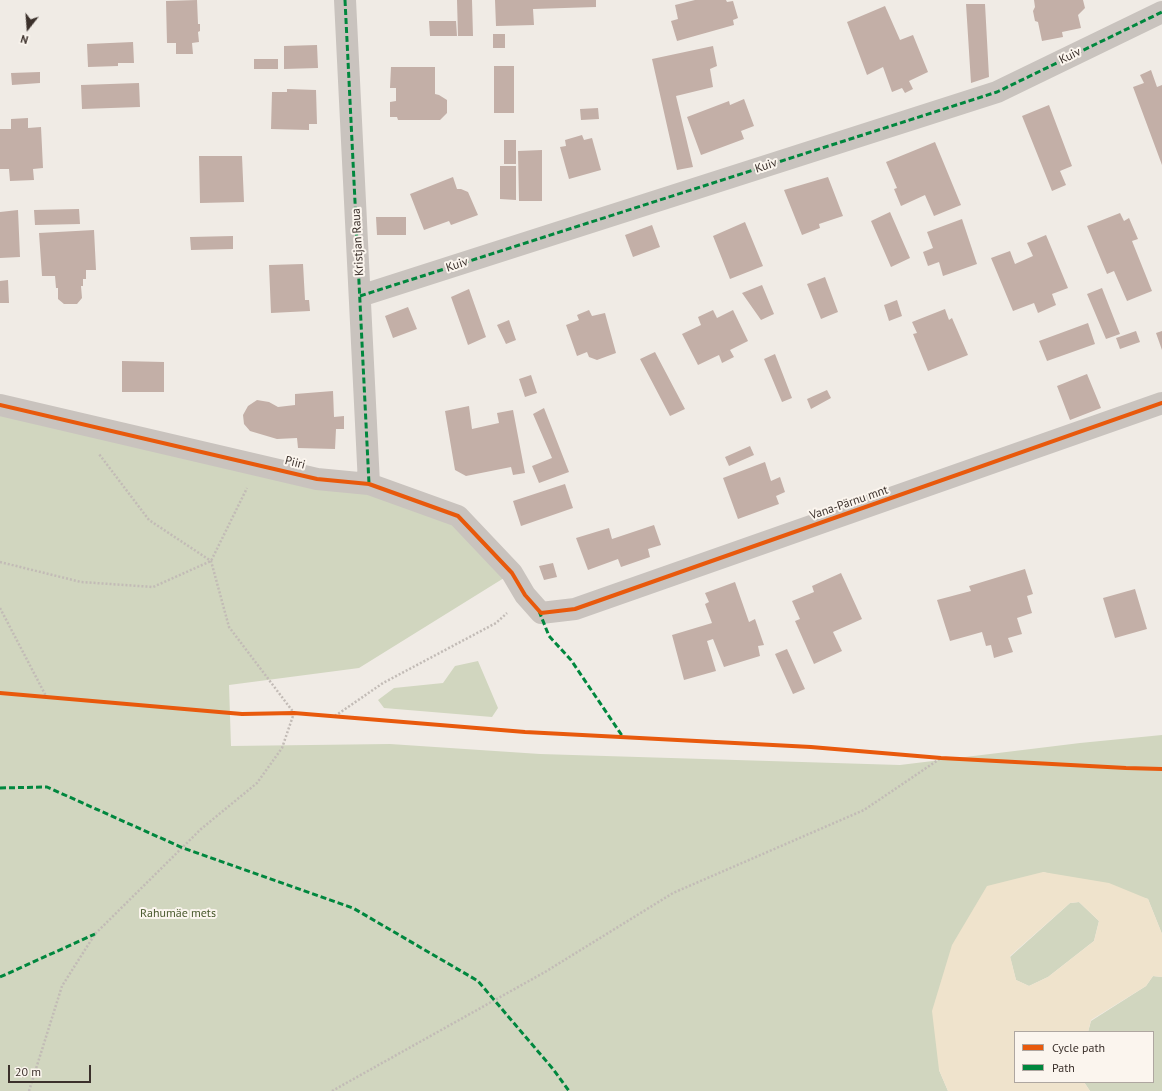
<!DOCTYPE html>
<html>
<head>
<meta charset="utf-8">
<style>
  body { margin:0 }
  #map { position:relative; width:1162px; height:1091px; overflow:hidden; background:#f0ebe5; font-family:"PT Sans",sans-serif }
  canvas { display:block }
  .legend { position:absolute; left:1014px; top:1031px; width:140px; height:52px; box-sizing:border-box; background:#fbf5ee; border:1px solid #aea6a0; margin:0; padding:5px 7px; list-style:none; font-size:12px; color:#3b302b }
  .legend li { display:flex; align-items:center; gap:8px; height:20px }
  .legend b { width:20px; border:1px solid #aea6a0 }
  .north { position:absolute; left:8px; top:8px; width:40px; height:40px; -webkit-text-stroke:3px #fbf5ee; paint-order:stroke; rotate:197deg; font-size:11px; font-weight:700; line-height:16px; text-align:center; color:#3b302b }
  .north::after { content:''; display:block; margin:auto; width:14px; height:18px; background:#3b302b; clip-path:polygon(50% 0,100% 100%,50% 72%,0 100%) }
  .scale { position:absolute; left:8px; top:1065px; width:83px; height:18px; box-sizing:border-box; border:2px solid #3b302b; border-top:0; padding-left:5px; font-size:12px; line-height:14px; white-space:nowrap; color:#3b302b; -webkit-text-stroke:3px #fbf5ee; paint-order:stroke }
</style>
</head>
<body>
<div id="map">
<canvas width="1162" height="1091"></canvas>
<ul class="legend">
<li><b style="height:5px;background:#e8590c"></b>Cycle path</li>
<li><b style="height:5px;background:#00873e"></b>Path</li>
</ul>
<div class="north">N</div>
<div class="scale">20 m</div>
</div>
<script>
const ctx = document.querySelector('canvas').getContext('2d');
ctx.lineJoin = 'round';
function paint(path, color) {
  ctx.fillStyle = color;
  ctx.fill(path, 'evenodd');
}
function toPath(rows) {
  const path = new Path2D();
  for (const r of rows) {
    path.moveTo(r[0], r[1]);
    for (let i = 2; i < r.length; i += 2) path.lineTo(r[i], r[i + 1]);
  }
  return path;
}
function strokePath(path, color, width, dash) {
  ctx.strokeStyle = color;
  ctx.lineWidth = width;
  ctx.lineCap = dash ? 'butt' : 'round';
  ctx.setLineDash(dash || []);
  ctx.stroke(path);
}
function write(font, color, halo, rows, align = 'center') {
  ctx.font = font + ' "PT Sans",sans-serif';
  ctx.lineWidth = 4;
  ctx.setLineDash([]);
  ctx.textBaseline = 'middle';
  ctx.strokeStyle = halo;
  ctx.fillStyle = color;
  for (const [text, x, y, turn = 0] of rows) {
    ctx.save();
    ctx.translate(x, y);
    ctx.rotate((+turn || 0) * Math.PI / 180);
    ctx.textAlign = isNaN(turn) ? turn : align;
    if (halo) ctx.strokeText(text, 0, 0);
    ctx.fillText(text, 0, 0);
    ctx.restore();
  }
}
paint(toPath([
  [0,405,458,516,512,573,359,668,229,685,231,746,390,744,540,754,900,765,1080,743,1162,735,1162,934,1148,899,1043,872,939,1070,948,1091,0,1091],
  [478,661,498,708,492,717,384,708,378,700,394,688,443,683,455,666],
  [1079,902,1099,921,1094,941,1048,977,1029,986,1016,980,1010,957,1070,903],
  [1153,976,1162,977,1162,1091,1090,1091,1084,1082,1153,1082,1153,1032,1088,1032,1091,1021,1146,986]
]), '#d1d6bf');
paint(toPath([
  [1043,872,1109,883,1148,899,1162,934,1162,977,1153,976,1146,986,1091,1020,1088,1032,1015,1032,1015,1082,1084,1082,1090,1091,948,1091,939,1070,932,1011,952,945,987,886],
  [1079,902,1099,921,1094,941,1048,977,1029,986,1016,980,1010,956,1070,903]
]), '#efe3cc');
paint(toPath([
  [197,0,198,24,200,24,200,31,198,32,199,42,192,43,193,54,176,54,176,43,167,43,166,1],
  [457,0,472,0,473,36,458,36],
  [495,0,596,0,596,7,533,9,534,25,496,26],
  [695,0,726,0,727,2,733,1,738,18,733,20,734,25,677,41,671,21,678,19,675,5],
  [1034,0,1083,0,1085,8,1078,15,1081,28,1062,32,1063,37,1042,41,1038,22,1035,21,1033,11,1035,7],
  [966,4,985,4,989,77,971,83],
  [885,6,900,40,913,35,928,72,909,81,913,89,905,93,902,88,892,92,883,67,867,75,847,22],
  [429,21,456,21,457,36,430,36],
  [493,34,505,34,505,48,493,48],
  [133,42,134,63,118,63,118,66,88,67,87,44],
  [317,45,318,68,284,69,284,46],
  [713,46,717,66,710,69,713,87,676,96,693,167,677,170,652,59],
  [254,59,278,59,278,69,254,69],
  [494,66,514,66,514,113,494,113],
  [391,67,435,67,435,94,439,95,447,100,447,113,440,120,398,120,397,117,390,117,390,102,396,101,396,88,390,88],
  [1151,70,1157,87,1162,85,1162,165,1133,87,1144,83,1140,75],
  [40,72,40,83,12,85,11,73],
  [139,83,140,107,82,109,81,85],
  [287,89,316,90,317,124,309,124,309,130,271,129,272,92,287,92],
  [744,99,754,126,741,131,744,139,701,155,687,117,729,101,730,105],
  [1049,105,1072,166,1060,171,1066,185,1052,191,1022,116],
  [598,108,599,119,581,120,580,109],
  [28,118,28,128,41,127,43,168,33,169,34,180,10,181,9,169,0,169,0,129,11,129,11,119],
  [582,135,584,140,592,138,601,170,569,179,560,147,566,146,565,140],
  [504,140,516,140,516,164,504,164],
  [935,142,961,205,934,216,925,195,901,206,894,189,897,188,886,162],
  [542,150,542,201,519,201,518,151],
  [199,156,242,156,244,202,200,203],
  [500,166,516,166,516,200,500,199],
  [453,177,457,189,461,189,468,192,478,215,451,225,449,221,424,230,410,194],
  [828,177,843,216,819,224,820,228,802,235,784,190],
  [79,209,80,224,35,225,34,210],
  [18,210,20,257,0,258,0,212],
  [890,212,910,258,891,267,871,221],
  [1120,213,1124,221,1129,218,1138,239,1132,241,1152,291,1127,301,1114,271,1107,274,1087,226],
  [376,217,406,217,406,235,377,235],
  [962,219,977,264,943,276,939,262,928,266,923,252,933,248,927,232],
  [745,222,763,266,730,279,713,236],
  [652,225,660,247,633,257,625,235],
  [94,230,96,270,86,270,86,279,83,279,83,286,81,286,82,298,77,304,64,304,58,299,58,288,56,288,55,276,42,276,39,233],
  [1046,235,1068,288,1052,294,1056,305,1038,313,1034,303,1013,311,991,258,1010,251,1015,264,1033,256,1027,243],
  [233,236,233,249,191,250,190,237],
  [303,264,305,300,309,300,310,311,271,313,269,265],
  [825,277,838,312,821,319,807,284],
  [8,280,9,303,0,303,0,281],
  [762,285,774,314,761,320,742,293],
  [1102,288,1120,334,1106,339,1087,294],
  [469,289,486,337,468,345,451,297],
  [897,300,902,316,889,321,884,305],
  [408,307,417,329,393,338,385,316],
  [945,309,949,320,952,318,968,355,928,371,913,334,917,333,912,322],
  [589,310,592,316,605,313,616,353,597,360,589,357,587,352,577,356,566,325,579,320,577,315],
  [713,310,717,318,733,310,748,341,730,350,734,357,722,363,719,355,698,365,682,334,701,325,698,317],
  [509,320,516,340,506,344,497,325],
  [1088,323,1095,344,1047,361,1039,341],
  [1136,331,1140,342,1120,349,1116,338],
  [1162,331,1162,350,1156,333],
  [655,352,685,409,670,416,640,359],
  [775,354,792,398,782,402,764,359],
  [122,361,164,362,164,392,122,392],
  [1087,374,1101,408,1070,420,1057,386],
  [531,375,537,393,525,397,519,379],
  [827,390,831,398,811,409,807,399],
  [333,391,334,417,344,416,344,429,336,429,335,449,298,448,297,438,277,439,250,431,244,424,243,415,248,406,257,400,269,402,278,407,295,405,295,394],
  [469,406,472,429,499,423,497,413,513,410,525,473,513,475,511,467,466,476,455,470,445,411],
  [544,408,569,472,539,483,532,466,552,458,533,414],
  [750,446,754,455,729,466,725,457],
  [765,462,771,481,780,477,785,492,776,496,779,504,738,519,723,478],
  [565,484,573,508,521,526,513,501],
  [654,525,661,545,648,549,650,557,621,567,618,559,588,570,576,538,609,528,612,539],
  [553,563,557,577,544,580,539,566],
  [1025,569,1033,594,1027,596,1032,613,1017,618,1022,634,1008,638,1013,652,994,658,991,645,986,646,982,632,950,641,937,600,971,591,969,586],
  [841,573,862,619,833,632,842,651,814,664,795,621,800,619,792,601,814,592,812,586],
  [735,582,749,622,755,619,764,645,758,646,760,656,724,667,713,639,707,641,716,671,684,680,672,635,712,623,705,604,709,602,705,593],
  [1135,589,1147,629,1115,638,1103,598],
  [787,649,805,689,793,694,775,654]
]), '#c3afa7');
strokePath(toPath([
  [0,562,81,582,153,587,211,561,247,488],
  [0,608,47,698],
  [335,716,383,683,496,623,507,613],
  [29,1091,62,986,95,934,201,829,257,783,282,748,294,713,229,627,211,561,149,520,99,454],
  [332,1091,545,972,673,893,864,810,941,758]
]), '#c2bbb6', 2.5, [2, 2]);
strokePath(toPath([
  [345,0,369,484],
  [360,296,997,92,1162,12],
  [0,405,317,479,369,484,458,516,512,573,525,595,541,613,575,609,1162,403]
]), '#c9c3be', 22);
strokePath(toPath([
  [345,0,369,484],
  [360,296,997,92,1162,12],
  [539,611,549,636,571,660,623,737],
  [0,788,47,787,183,848,353,908,478,981,553,1069,569,1091],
  [0,977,95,934]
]), '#00873e', 3, [6, 3]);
strokePath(toPath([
  [0,405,317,479,369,484,458,516,512,573,525,595,541,613,575,609,1162,403],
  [0,693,242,714,294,713,525,732,811,747,941,758,1126,768,1162,769]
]), '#e8590c', 4);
write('12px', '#3b302b', '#fbf5ee', [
  ["Kuiv",1070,56,-26],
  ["Kuiv",766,166,-18],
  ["Kristjan Raua",358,242,-93],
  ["Kuiv",457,265,-18],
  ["Piiri",295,463,14],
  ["Vana-Pärnu mnt",849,503,-19]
]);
write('12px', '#4a5a2e', '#fbf5ee', [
  ["Rahumäe mets",178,914]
]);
</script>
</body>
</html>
